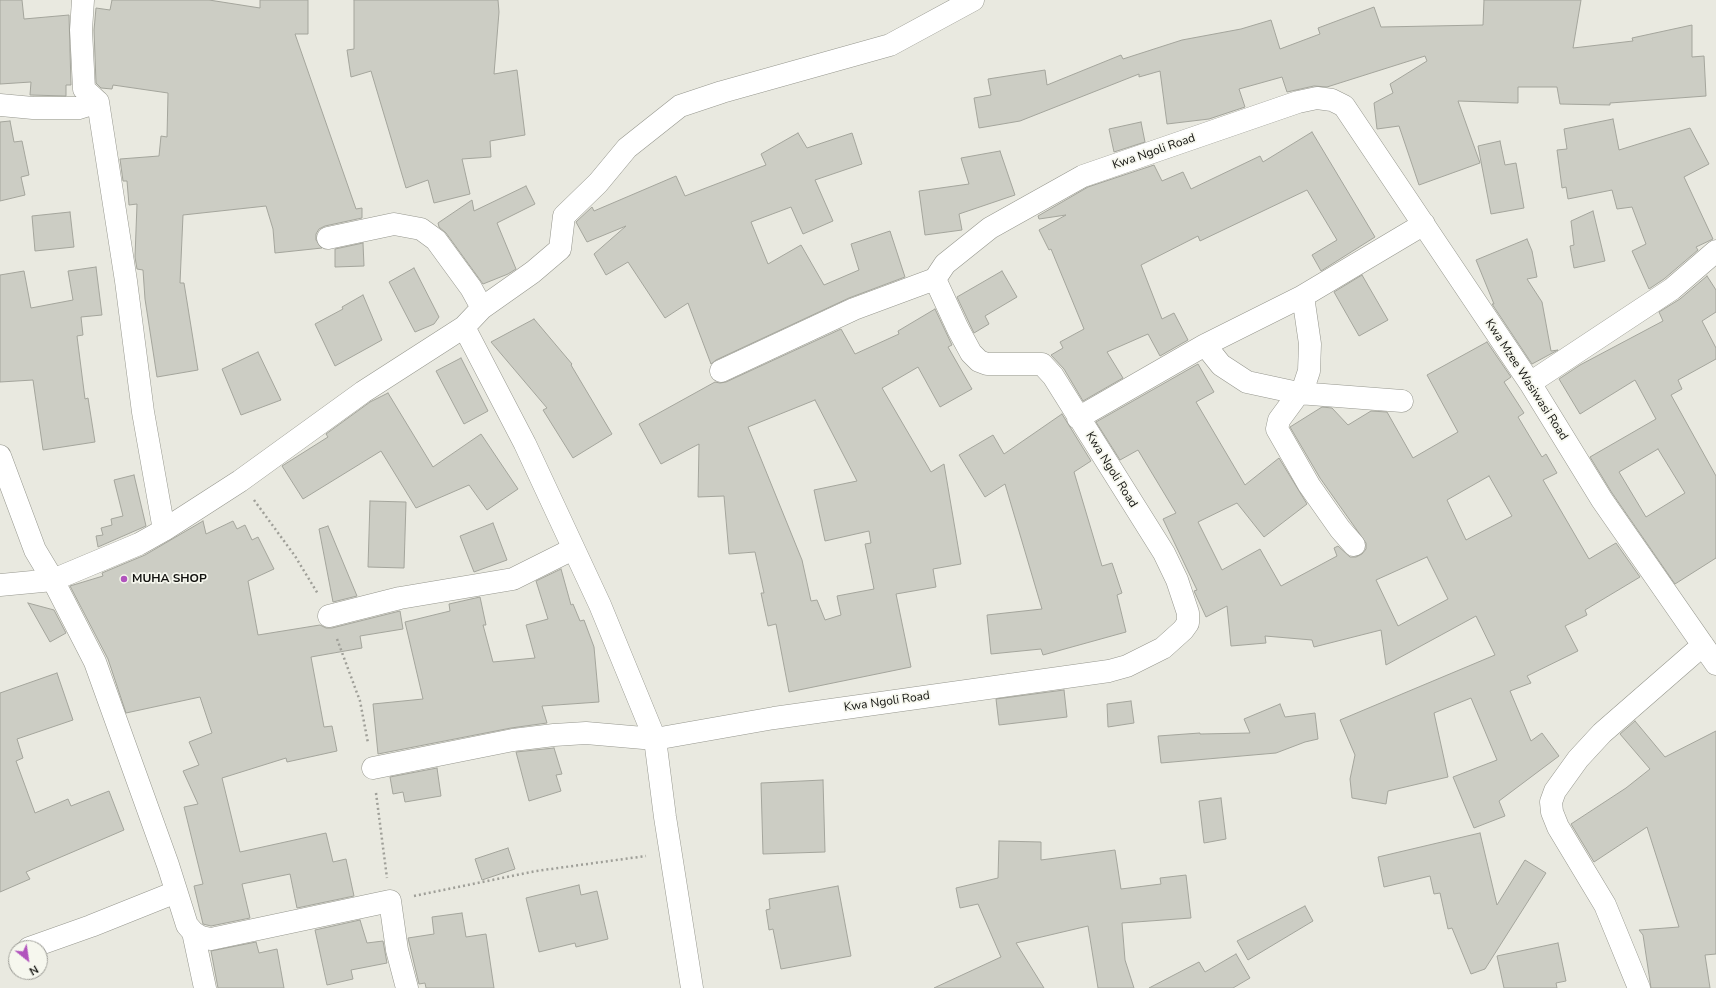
<!DOCTYPE html>
<html>
<head>
<meta charset="utf-8">
<style>
  body { margin:0 }
  #map { position:relative; width:1716px; height:988px; overflow:hidden; background:#e9e9e0; font-family:"Nunito Sans",sans-serif }
  canvas { display:block }
  .north { position:absolute; left:8px; top:940px; width:40px; height:40px; box-sizing:border-box; background:#f6f7ee; border:1px solid #9b9b95; border-radius:50%; rotate:150deg; font-size:11px; font-weight:700; line-height:16px; text-align:center; color:#12120f }
  .north::after { content:''; display:block; margin:auto; width:14px; height:18px; background:#b153bd; clip-path:polygon(50% 0,100% 100%,50% 72%,0 100%) }
</style>
</head>
<body>
<div id="map">
<canvas width="1716" height="988"></canvas>
<div class="north">N</div>
</div>
<script>
const ctx = document.querySelector('canvas').getContext('2d');
ctx.lineJoin = 'round';
function paint(path, color) {
  ctx.fillStyle = color;
  ctx.fill(path, 'evenodd');
}
function toPath(rows) {
  const path = new Path2D();
  for (const r of rows) {
    path.moveTo(r[0], r[1]);
    for (let i = 2; i < r.length; i += 2) path.lineTo(r[i], r[i + 1]);
  }
  return path;
}
function strokePath(path, color, width, dash) {
  ctx.strokeStyle = color;
  ctx.lineWidth = width;
  ctx.lineCap = dash ? 'butt' : 'round';
  ctx.setLineDash(dash || []);
  ctx.stroke(path);
}
function write(font, color, halo, rows, align = 'center') {
  ctx.font = font + ' "Nunito Sans",sans-serif';
  ctx.lineWidth = 3.5;
  ctx.setLineDash([]);
  ctx.textBaseline = 'middle';
  ctx.strokeStyle = halo;
  ctx.fillStyle = color;
  for (const [text, x, y, turn = 0] of rows) {
    ctx.save();
    ctx.translate(x, y);
    ctx.rotate((+turn || 0) * Math.PI / 180);
    ctx.textAlign = isNaN(turn) ? turn : align;
    if (halo) ctx.strokeText(text, 0, 0);
    ctx.fillText(text, 0, 0);
    ctx.restore();
  }
}
const building = toPath([
  [0,0,22,0,24,19,69,15,71,85,66,85,66,96,30,95,31,82,0,84,0,0],
  [112,0,209,0,260,8,260,0,308,0,308,34,295,34,356,209,362,208,362,218,325,226,319,229,316,234,316,240,322,248,275,253,273,229,266,206,183,215,180,283,184,283,198,370,157,377,145,299,143,270,137,269,135,257,137,204,129,205,127,181,123,181,120,159,159,156,161,136,167,137,168,93,113,85,112,89,101,88,96,83,94,30,96,8,110,10,112,0],
  [354,0,498,0,499,12,494,74,517,70,525,135,490,141,491,157,462,159,470,194,434,203,428,180,406,188,371,71,351,77,347,50,354,49,354,0],
  [1484,0,1581,0,1573,48,1633,41,1632,38,1692,25,1692,57,1704,56,1706,96,1610,103,1610,105,1560,104,1557,87,1518,87,1518,103,1458,101,1480,163,1419,185,1399,126,1377,129,1374,103,1393,93,1390,84,1427,61,1425,56,1327,87,1314,86,1287,92,1282,77,1239,89,1245,107,1209,119,1167,124,1160,71,1139,77,1139,74,1020,121,979,128,974,98,991,95,988,79,1045,70,1047,85,1121,55,1123,59,1182,40,1241,29,1271,20,1280,49,1320,34,1318,28,1374,7,1381,27,1483,25,1484,0],
  [1613,119,1619,150,1690,128,1709,164,1684,177,1713,239,1696,247,1698,250,1664,279,1649,289,1632,251,1646,244,1632,207,1617,209,1612,190,1568,199,1566,187,1562,188,1557,150,1567,149,1564,129,1613,119],
  [10,121,14,142,22,141,29,175,21,177,25,195,0,201,0,122,10,121],
  [1141,122,1145,142,1114,152,1109,129,1141,122],
  [1312,132,1375,237,1321,271,1312,255,1337,240,1307,190,1200,241,1198,236,1141,265,1162,319,1174,313,1188,340,1160,356,1148,334,1107,352,1123,378,1083,401,1064,369,1051,355,1063,348,1060,342,1084,329,1051,249,1049,250,1039,230,1066,215,1039,219,1038,216,1088,187,1154,165,1162,181,1183,172,1191,189,1260,156,1263,162,1312,132],
  [798,133,807,148,852,133,862,164,815,180,833,221,803,234,791,207,751,222,768,264,801,245,824,285,859,270,851,244,890,231,905,277,849,298,716,360,711,364,688,303,665,318,628,262,606,275,594,254,626,226,587,242,576,222,592,207,594,211,676,176,685,196,766,165,761,154,798,133],
  [1500,141,1505,165,1516,163,1524,208,1491,214,1478,146,1500,141],
  [1000,151,1015,195,959,214,962,230,925,235,919,191,969,184,961,158,1000,151],
  [526,186,535,204,497,223,516,269,508,274,483,284,446,233,439,227,438,223,472,200,474,211,526,186],
  [1593,211,1605,261,1574,268,1570,246,1574,245,1571,221,1593,211],
  [70,212,74,247,35,251,32,216,70,212],
  [1527,239,1532,251,1537,277,1527,279,1542,302,1551,351,1558,350,1532,364,1492,304,1494,304,1476,260,1527,239],
  [363,243,364,266,335,267,335,249,363,243],
  [96,267,102,315,81,317,83,335,77,336,85,399,88,398,95,442,43,450,33,380,0,382,0,275,24,271,31,308,73,300,68,271,96,267],
  [414,268,439,317,434,324,415,332,389,282,414,268],
  [1002,271,1017,297,985,316,989,324,974,333,957,297,1002,271],
  [1362,275,1388,320,1359,336,1334,292,1362,275],
  [1707,276,1716,290,1716,312,1702,321,1716,348,1716,359,1678,380,1682,389,1671,395,1716,476,1716,558,1675,584,1612,493,1590,457,1656,419,1635,380,1580,414,1559,379,1580,365,1663,321,1659,312,1680,299,1707,276],
  [1658,449,1685,493,1646,517,1619,472,1658,449],
  [363,295,382,340,335,366,315,324,343,309,342,307,363,295],
  [935,309,952,345,948,347,972,389,940,407,918,367,882,388,931,472,944,464,961,564,933,569,936,587,896,594,911,667,789,692,776,624,768,626,761,593,764,593,755,552,729,554,724,496,698,497,699,444,661,464,639,424,715,382,720,383,726,382,841,329,855,354,899,334,898,331,935,309],
  [815,400,857,481,814,490,825,541,869,531,871,543,865,544,874,589,837,596,841,615,825,620,817,600,811,601,802,560,748,427,815,400],
  [534,319,572,364,571,365,612,434,573,458,543,410,547,408,491,342,534,319],
  [1487,342,1511,377,1504,382,1524,413,1518,417,1542,457,1546,454,1557,473,1543,480,1589,559,1616,543,1640,577,1585,610,1587,615,1565,626,1578,651,1527,676,1531,683,1510,691,1531,741,1542,733,1559,756,1499,801,1505,816,1474,828,1453,777,1497,760,1471,698,1434,713,1448,777,1388,791,1386,804,1352,798,1350,779,1355,755,1340,720,1495,655,1476,616,1386,665,1381,630,1314,647,1312,640,1265,636,1266,643,1231,646,1227,606,1206,617,1194,591,1197,590,1163,519,1176,513,1138,450,1120,460,1096,422,1198,364,1214,392,1196,402,1245,485,1279,458,1307,504,1264,537,1237,503,1198,522,1222,570,1260,549,1281,586,1337,556,1334,548,1338,546,1350,557,1356,557,1362,554,1366,549,1366,543,1320,478,1290,427,1322,407,1332,408,1348,425,1371,411,1387,412,1413,458,1458,432,1427,375,1487,342],
  [1489,476,1512,516,1466,540,1447,500,1489,476],
  [1427,557,1448,599,1398,626,1376,580,1427,557],
  [258,352,281,400,241,415,222,369,258,352],
  [461,358,488,411,464,424,436,371,461,358],
  [388,393,433,467,481,434,518,489,487,510,469,485,416,508,381,451,303,499,282,466,328,437,326,434,370,402,388,393],
  [1062,414,1091,461,1074,472,1102,566,1112,563,1122,593,1117,595,1126,632,1043,655,1041,649,991,654,987,615,1042,609,1005,484,985,497,959,455,993,435,1004,454,1062,414],
  [134,475,146,526,98,547,96,536,103,535,101,528,112,525,111,519,123,516,114,480,134,475],
  [370,501,406,502,404,568,368,567,370,501],
  [203,521,206,534,233,521,237,529,245,525,252,540,258,537,274,569,248,581,258,635,320,625,326,628,332,628,400,611,403,629,360,636,362,648,311,657,324,727,332,726,337,751,287,762,286,758,222,778,240,852,326,833,333,862,346,859,354,896,297,908,290,874,242,884,250,918,211,926,203,924,194,886,203,884,184,807,198,804,183,771,199,765,189,742,212,733,200,697,126,713,108,659,70,586,103,576,102,573,145,555,203,521],
  [493,523,507,560,474,572,460,536,493,523],
  [328,526,357,596,333,602,319,529,328,526],
  [561,569,571,605,573,604,580,621,584,620,594,647,599,702,542,706,547,723,511,728,378,754,373,704,423,699,405,622,450,611,449,604,480,597,486,625,483,625,493,662,535,658,526,625,548,619,536,581,561,569],
  [28,603,54,610,66,633,50,642,28,603],
  [57,673,73,720,17,739,23,758,16,761,35,813,68,799,71,806,109,791,124,830,26,872,30,879,0,892,0,693,57,673],
  [1064,690,1067,717,999,725,996,699,1064,690],
  [1131,701,1134,723,1108,727,1107,704,1131,701],
  [1280,704,1285,717,1315,713,1318,739,1305,742,1276,753,1161,763,1158,736,1200,733,1200,734,1250,733,1244,719,1280,704],
  [1635,721,1665,757,1716,731,1716,954,1705,955,1710,988,1651,988,1643,935,1639,930,1679,927,1647,827,1594,862,1571,824,1626,788,1650,769,1620,734,1635,721],
  [554,748,562,774,556,775,561,791,529,801,516,752,554,748],
  [437,768,441,796,405,802,403,792,393,794,390,777,437,768],
  [823,780,825,852,763,854,761,783,823,780],
  [1221,798,1226,839,1204,843,1199,801,1221,798],
  [1480,833,1497,905,1525,860,1546,873,1485,969,1471,974,1452,928,1448,929,1440,893,1434,894,1430,876,1384,887,1378,857,1480,833],
  [999,841,1041,842,1041,860,1115,850,1121,889,1161,884,1160,878,1186,875,1191,918,1122,923,1125,960,1134,988,1098,988,1088,926,1016,943,1044,988,934,988,1001,957,978,904,960,908,956,888,998,878,999,841],
  [508,848,515,869,482,880,475,859,508,848],
  [579,885,581,895,597,891,608,939,576,947,575,943,539,952,526,898,579,885],
  [838,886,851,956,781,969,773,929,769,930,766,910,770,909,769,899,838,886],
  [1305,906,1313,921,1248,960,1237,941,1305,906],
  [462,913,466,937,486,934,494,988,426,988,425,983,419,984,408,938,434,934,432,917,462,913],
  [360,920,367,943,383,941,387,963,351,970,353,979,327,985,315,930,360,920],
  [256,942,259,953,277,949,284,988,218,988,211,951,256,942],
  [1558,943,1566,981,1556,983,1557,988,1504,988,1497,956,1558,943],
  [1236,954,1250,978,1233,988,1149,988,1199,962,1205,972,1236,954]
]);
paint(building, '#cccdc4');
strokePath(building, '#a4a59c', 1);
const street = toPath([
  [98,102,126,281,143,412,164,530],
  [0,105,33,108,79,108,98,102,84,89,81,30,83,0],
  [328,238,394,224,421,229,436,240,471,288,482,308],
  [1303,296,1310,344,1309,371,1304,386,1279,420,1277,429,1309,485,1340,529,1354,545],
  [464,327,525,444,600,605,655,739,665,817,692,988],
  [1205,345,1221,365,1247,382,1298,393,1402,401],
  [721,371,854,309,935,279],
  [1530,383,1672,289,1716,251],
  [1078,418,1205,345,1303,296,1424,224],
  [0,456,35,550,53,580,95,662,168,865,187,925,193,932,201,937,211,939,390,901,397,950,407,988],
  [0,585,53,580,139,544,164,530,240,481,363,392,464,327,482,308,533,272,560,249,564,216,598,183,627,148,680,106,722,92,890,45,973,0],
  [329,616,400,598,513,579,573,549],
  [373,768,513,740,554,735,586,733,655,739,774,718,1109,671,1127,666,1163,648,1183,630,1188,623,1188,613,1177,580,1164,553,1053,376,1042,364,987,364,979,361,971,353,958,329,935,279,945,264,990,228,1083,176,1298,102,1317,98,1332,100,1344,106,1530,383,1602,500,1716,664],
  [193,932,205,988],
  [29,948,91,926,176,892],
  [1639,988,1605,905,1558,827,1552,812,1551,802,1555,791,1578,759,1602,733,1703,645]
]);
strokePath(street, '#96978e', 23);
strokePath(toPath([
  [254,500,295,556,318,594],
  [337,639,360,701,368,743],
  [376,793,387,878],
  [414,896,536,871,646,856]
]), '#9f9f98', 2.5, [2, 3]);
strokePath(street, '#fff', 22);
for (const [x, y, r, color] of [
  [124,579,4,"#b153bd"]
]) {
  const dot = new Path2D();
  dot.arc(x, y, r, 0, 2 * Math.PI);
  ctx.fillStyle = color;
  ctx.fill(dot);
  strokePath(dot, '#f6f7ee', 1.5);
}
write('12px', '#12120f', '#f6f7ee', [
  ["Kwa Ngoli Road",1154,152,-19],
  ["Kwa Mzee Wasiwasi Road",1526,380,57],
  ["Kwa Ngoli Road",1111,470,58],
  ["Kwa Ngoli Road",887,702,-8]
]);
write('bold 12px', '#12120f', '#f6f7ee', [
  ["MUHA SHOP",132,579]
], 'left');
</script>
</body>
</html>
